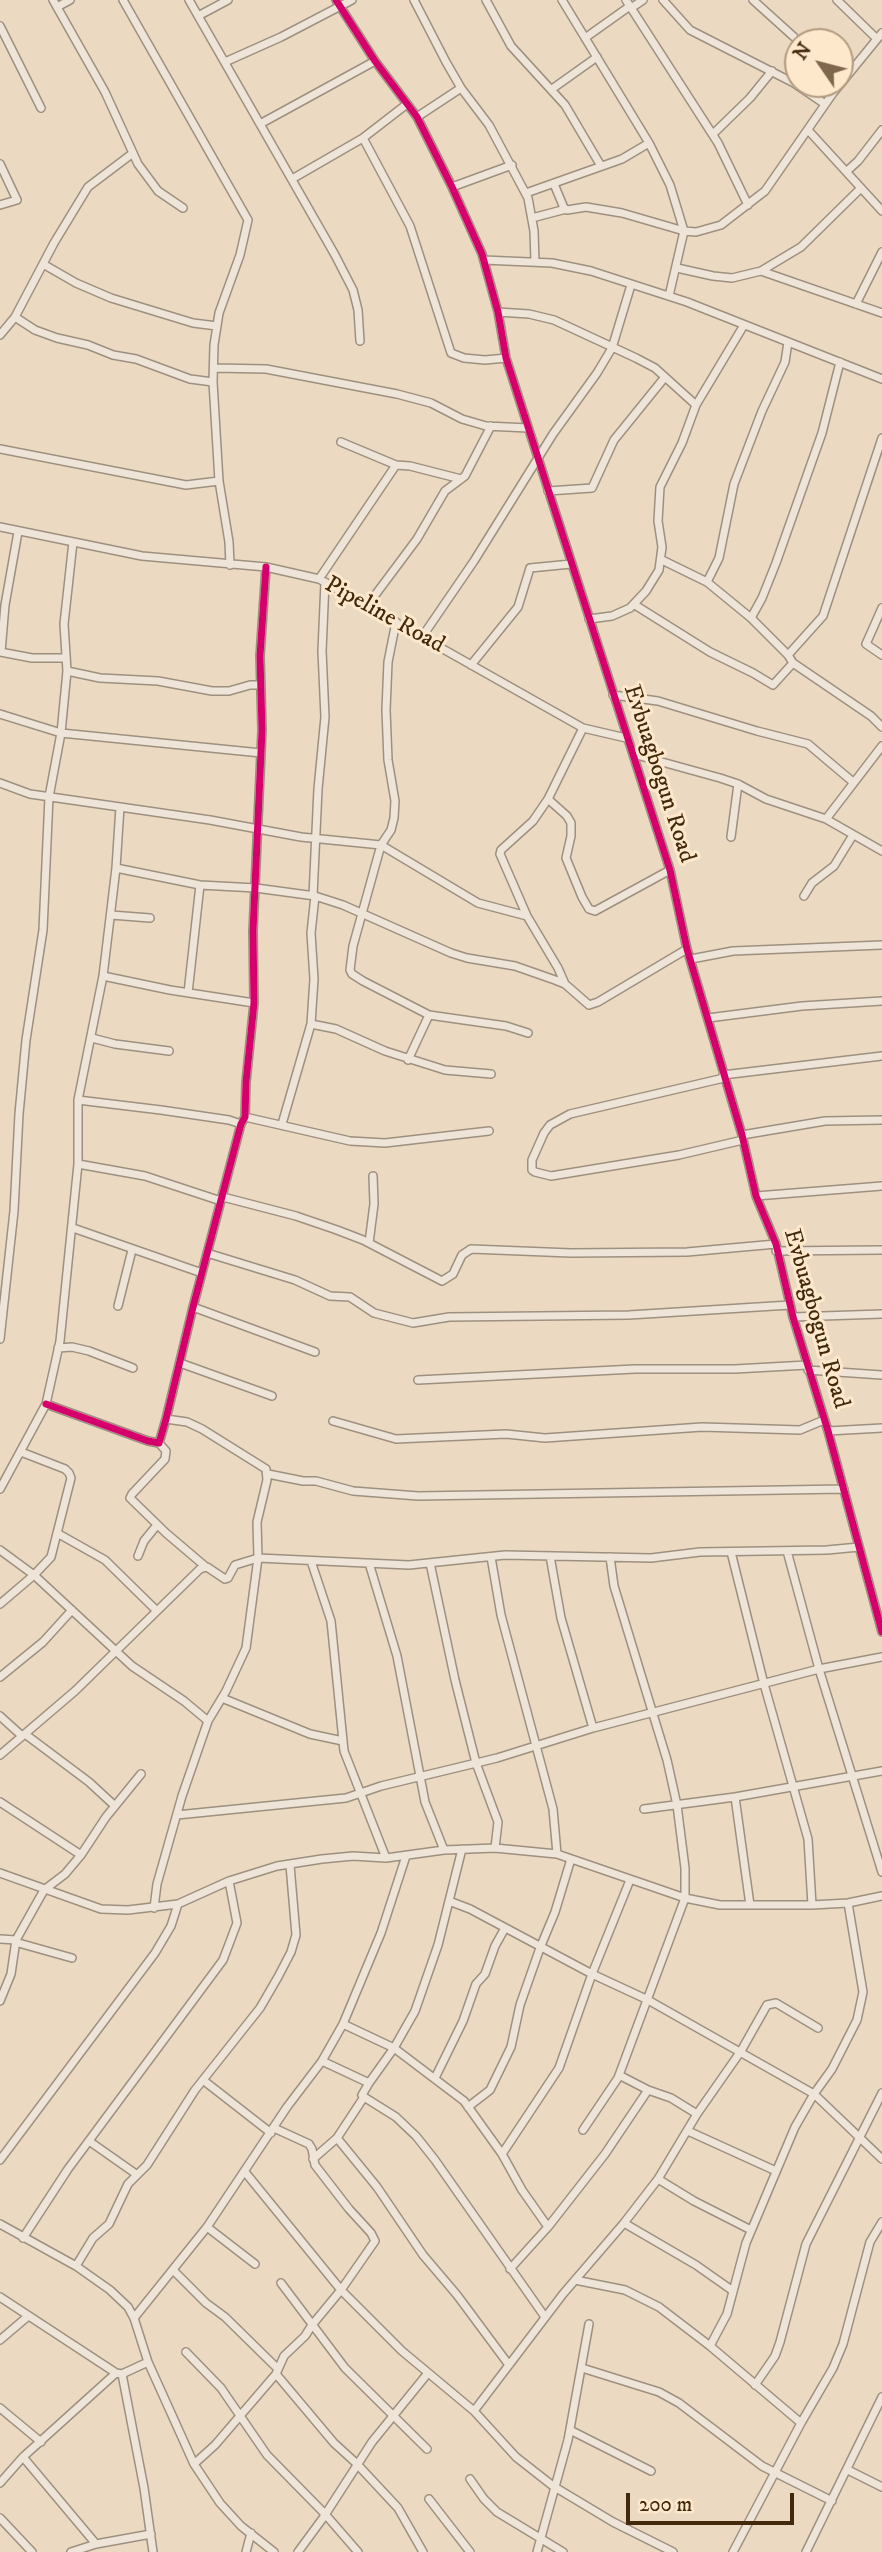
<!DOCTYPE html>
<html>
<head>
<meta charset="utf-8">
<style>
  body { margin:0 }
  #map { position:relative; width:882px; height:2552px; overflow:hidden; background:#ecd9c2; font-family:"IM FELL DW Pica",serif }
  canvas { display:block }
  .north { position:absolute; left:784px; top:28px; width:70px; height:70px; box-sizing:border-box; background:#fee8cc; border:2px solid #b39c7f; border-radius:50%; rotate:305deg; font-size:19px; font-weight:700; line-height:28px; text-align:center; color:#43290c }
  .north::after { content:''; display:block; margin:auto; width:24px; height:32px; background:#7e674c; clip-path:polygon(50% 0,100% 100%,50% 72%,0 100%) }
  .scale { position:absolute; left:626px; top:2493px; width:168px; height:32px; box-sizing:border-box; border:4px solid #43290c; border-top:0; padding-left:9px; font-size:21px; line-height:24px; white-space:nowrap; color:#43290c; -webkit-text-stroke:5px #fee8cc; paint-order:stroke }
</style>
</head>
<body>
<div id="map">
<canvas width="882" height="2552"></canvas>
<div class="north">N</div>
<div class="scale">200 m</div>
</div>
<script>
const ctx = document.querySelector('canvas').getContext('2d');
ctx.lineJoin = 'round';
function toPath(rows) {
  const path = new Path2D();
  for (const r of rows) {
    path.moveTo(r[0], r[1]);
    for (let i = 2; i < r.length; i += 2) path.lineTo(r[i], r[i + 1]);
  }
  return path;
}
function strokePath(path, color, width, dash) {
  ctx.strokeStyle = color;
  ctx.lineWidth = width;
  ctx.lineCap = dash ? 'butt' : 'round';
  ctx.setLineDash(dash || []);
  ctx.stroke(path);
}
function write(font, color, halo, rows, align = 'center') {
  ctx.font = font + ' "IM FELL DW Pica",serif';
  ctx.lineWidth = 6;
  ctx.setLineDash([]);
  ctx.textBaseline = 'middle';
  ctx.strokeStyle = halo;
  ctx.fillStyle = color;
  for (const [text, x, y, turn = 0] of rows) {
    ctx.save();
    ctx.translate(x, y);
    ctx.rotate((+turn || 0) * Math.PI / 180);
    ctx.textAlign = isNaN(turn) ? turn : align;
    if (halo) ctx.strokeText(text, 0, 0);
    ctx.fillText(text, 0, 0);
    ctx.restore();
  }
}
const minor = toPath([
  [53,0,105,92,138,164,158,191,183,208],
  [123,0,248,220,240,255,219,313,214,345,213,382,219,481,229,542,230,565],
  [189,0,335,255,353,290,358,310,360,341],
  [336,0,375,61,417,117,452,187,482,254,498,312,506,358,670,870,687,949,742,1135,756,1196,776,1244,793,1317,828,1431,882,1632],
  [414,0,446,62,461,88,489,125,528,198,534,231,535,262],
  [486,0,511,46,565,105,601,166],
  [562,0,649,143,670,185,684,231,669,296],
  [626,0,718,143,748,205],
  [663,0,690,30,794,83,825,104],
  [753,0,794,37],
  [837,0,877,39],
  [57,7,70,0],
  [631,8,643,0],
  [198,16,228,0],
  [0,26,41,108],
  [585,38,630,6],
  [225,62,281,37,352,0],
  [552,89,597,57],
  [417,117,461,88],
  [260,124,375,61],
  [808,130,882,211],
  [713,134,750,98,772,71],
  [363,138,410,226,451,353,464,358,485,360,506,358],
  [0,164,17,200,0,205],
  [847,171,858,161,882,130],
  [292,179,363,138,407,104],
  [554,184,564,208,567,210,586,207,622,213,684,231,696,232,721,225,765,191,833,93,882,33],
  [452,187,512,165],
  [526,193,622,159,649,143],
  [532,218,566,209],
  [484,260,552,263,591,271,687,302,882,379],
  [43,264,76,283,111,298,193,323,217,326],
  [677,268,713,276,732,278,761,271,801,247,860,189],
  [761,271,882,313],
  [856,304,882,252],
  [498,312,529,314,554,320,636,358,655,368,696,405],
  [15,317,35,330,57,338,88,345,113,355,136,359,190,379,213,382],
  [0,335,15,317,54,243,88,187,133,153],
  [214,368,266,369,397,394,431,403,462,419,486,426,528,428],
  [341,442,396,465,410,466,461,479],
  [0,449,186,485,219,481],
  [548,491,592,488,614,440,665,377],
  [0,527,142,556,266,567,319,579,583,728,626,738],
  [662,560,707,582,751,618,788,655,793,663,871,716,882,727],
  [319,579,396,465],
  [707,582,719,558,734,484,762,411,785,362,788,342],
  [635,605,710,652,753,673,773,685,793,663],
  [367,606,417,539,445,491,465,476,491,426],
  [882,608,866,644,882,655],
  [751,618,762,598,776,563,822,433,840,362],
  [589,619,612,616,630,608,646,591,659,570,662,547,658,521,660,487,682,443,696,405,744,325],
  [396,622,388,662,386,710,388,760,395,801,394,818,391,830,381,845,353,946,350,970,352,974,363,981,429,1015,506,1026,528,1033],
  [422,637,474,561,553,434,597,373,612,348,631,285],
  [0,652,32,658,66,658],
  [1,652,5,605,18,532],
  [788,655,823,616,882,438],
  [471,665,518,607,530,568,571,564],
  [67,671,100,678,158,681,212,691,229,691,250,685,261,685],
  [613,695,658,701,757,731,808,744,853,782],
  [0,714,61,733,261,753],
  [583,728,548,799,567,816,571,823,571,836,566,858,582,897,589,909,595,911,670,870],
  [633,754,720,778,738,784,766,799,826,819,882,851],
  [0,783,30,794,210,820,301,837,381,845,478,903,527,916,558,968,565,984],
  [826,819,882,746],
  [731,837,738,784],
  [116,868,200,885,256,888,315,896,343,905,451,953,467,958,515,966,555,980,565,984,589,1005,598,1002,687,949],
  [313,896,318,789,325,717,322,651,325,582],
  [804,896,812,883,834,866,853,835],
  [111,915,150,918],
  [527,916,500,854,501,850,533,821,548,799],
  [691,959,733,951,882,945],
  [103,976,170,990,254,1003],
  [188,993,200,885],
  [708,1018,802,1006,882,1001],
  [311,1024,336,1029,385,1051,445,1070,491,1074],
  [92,1038,115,1044,169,1051],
  [408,1060,429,1015],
  [723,1075,882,1056],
  [724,1078,570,1114,550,1125,544,1133,532,1160,532,1170,535,1172,551,1176,679,1155,743,1140],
  [78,1100,161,1110,229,1120,241,1124],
  [245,1117,350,1141,385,1143,489,1131],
  [282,1124,311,1024,314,979,311,933,315,896],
  [742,1135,825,1121,882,1120],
  [78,1164,145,1176,221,1201],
  [756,1196,882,1186],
  [223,1197,296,1216,337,1230,363,1240,442,1281,453,1274,462,1255,471,1249,571,1253,687,1252,776,1244],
  [73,1228,202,1273],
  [369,1243,374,1204,373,1176],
  [776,1251,882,1250],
  [207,1253,295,1280,330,1296,350,1297,374,1313,413,1323,449,1317,629,1315,790,1305],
  [118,1306,132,1250],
  [193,1307,315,1352],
  [793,1317,882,1314],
  [0,1339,14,1211,19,1114,26,1040,43,930,49,797,61,733,67,671,64,624,73,542],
  [58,1348,72,1347,89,1351,133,1368],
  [180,1363,272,1396],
  [808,1370,882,1375],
  [418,1380,635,1369,735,1369,807,1365],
  [46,1404,148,1441,159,1443,166,1419,193,1307,241,1124,245,1117,246,1082,254,1003,253,931,262,730,260,656,266,567],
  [333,1421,396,1439,506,1434,545,1438,702,1427,800,1430,824,1420],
  [828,1431,882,1428],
  [159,1443,166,1451,165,1459,132,1494,130,1498,166,1533,206,1567],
  [268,1474,303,1481,316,1481,353,1491,418,1496,844,1489],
  [0,1489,46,1404,60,1341,78,1164,78,1100,103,976,116,868,120,807],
  [57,1533,105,1560,157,1611],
  [0,1550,34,1575,132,1666,184,1701,208,1721],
  [787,1551,819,1669,882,1872],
  [731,1552,764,1684,808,1839,812,1905],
  [138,1556,144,1541,157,1525],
  [550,1556,561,1618,593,1728],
  [491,1557,501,1615,553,1809,557,1854],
  [311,1561,331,1621,344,1751,386,1858],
  [369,1563,397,1656,425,1802,444,1850],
  [430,1563,455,1680,476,1763,498,1822,495,1848],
  [0,1604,34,1575,51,1557,71,1478,69,1473,65,1469,21,1452],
  [0,1677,43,1642,72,1610],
  [222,1698,310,1734,343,1741],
  [0,1716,22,1736],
  [25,1734,89,1782,115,1806],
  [0,1755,75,1691,200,1569,207,1567,225,1579,228,1578,235,1565,258,1558,257,1522,267,1480,266,1469,202,1429,187,1422,166,1419],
  [735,1797,750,1905],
  [0,1802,81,1855],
  [644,1809,735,1797,882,1771],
  [177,1815,346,1798,381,1786,497,1758,593,1728,819,1669,882,1657],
  [0,1873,101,1909,128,1910,178,1904,229,1881,277,1866,322,1859,353,1856,386,1858,444,1850,495,1848,557,1854,685,1898,720,1905,812,1905,848,1903,882,1896],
  [449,1901,470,1909,592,1974,648,2000,814,2094,882,2159],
  [154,1908,157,1884,182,1796,208,1721,226,1691,246,1648,258,1558,409,1565,505,1555,651,1558,700,1552,827,1550,859,1547],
  [0,1939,16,1940,44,1890,65,1874,81,1855,106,1817,141,1774],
  [15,1942,72,1958],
  [0,2001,11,1974,16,1940],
  [343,2024,394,2048,415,2011,438,1945,462,1849],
  [322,2061,369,2083],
  [619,2075,648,2090],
  [435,2078,463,2021,476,1984,485,1974,495,1946,505,1928],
  [203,2080,271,2133],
  [364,2097,396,2117,416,2136,435,2160,545,2317],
  [468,2107,490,2090,511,2047,520,2005,540,1948,555,1912,571,1859],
  [583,2130,618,2078,685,1898,685,1868,677,1805,667,1760,614,1586,610,1557],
  [688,2131,776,2171],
  [337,2138,377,2187,423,2255,457,2295,509,2365],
  [89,2141,136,2174],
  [502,2154,559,2068,592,1974,630,1880],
  [313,2159,337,2138,364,2097,362,2095,369,2083,394,2048,464,2101,502,2154,522,2190,548,2227],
  [0,2160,155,1953,171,1926,178,1904],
  [245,2172,341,2290,402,2351,474,2411,516,2457,553,2486,613,2522,673,2552],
  [658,2179,694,2201,751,2230],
  [624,2223,696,2265,733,2291],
  [0,2224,76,2266,110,2290,128,2307,134,2318,148,2362,194,2464,220,2503,241,2526,274,2552],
  [207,2227,255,2264],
  [23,2238,68,2169,223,1960,237,1923,229,1881],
  [76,2266,93,2238,109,2224,128,2184,147,2165,195,2090,260,2008,278,1977,291,1952,296,1935,290,1865],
  [510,2269,548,2227,605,2154,648,2090,671,2098,697,2114],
  [173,2270,206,2303,225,2317,278,2369],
  [575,2280,625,2290,659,2307,710,2346,801,2423],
  [281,2283,345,2368,427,2449],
  [0,2297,116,2373],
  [134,2318,207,2227,287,2107,322,2061,343,2024,381,1933,406,1856],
  [0,2340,27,2317],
  [710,2346,727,2314,746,2243,795,2127,814,2094,832,2069,857,2020,863,1992,848,1903],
  [186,2352,221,2388,267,2455,325,2514,358,2552],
  [148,2362,122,2374,144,2488,153,2552],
  [582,2368,659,2392,679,2403,762,2466,832,2501],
  [276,2374,334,2443,356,2463,398,2508,423,2552],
  [755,2385,775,2356,780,2342,806,2244,882,2093],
  [0,2408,41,2442],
  [474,2411,563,2294,624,2223,658,2179,697,2114,741,2051,767,2005,776,2003,818,2028],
  [570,2430,651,2471],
  [23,2457,96,2544],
  [194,2464,215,2445,276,2374,284,2356,305,2336,312,2325,341,2290,375,2241,371,2233,349,2209,315,2165,312,2149,309,2144,274,2128],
  [848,2470,882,2487],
  [470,2479,484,2499,497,2512,563,2552],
  [0,2483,23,2457,116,2373,122,2374],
  [429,2499,470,2552],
  [0,2518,32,2552],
  [71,2552,96,2544,151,2534],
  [246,2552,251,2533],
  [298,2552,323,2518,372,2442,428,2373],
  [537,2552,568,2440,589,2324],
  [733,2552,801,2423,833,2368,843,2344,870,2242,882,2222],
  [806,2552,882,2397]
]);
strokePath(minor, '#9e907f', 10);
strokePath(minor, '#eee4d8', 7);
strokePath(toPath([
  [336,0,375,61,417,117,452,187,482,254,498,312,506,358,670,870,687,949,742,1135,756,1196,776,1244,793,1317,828,1431,882,1632],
  [46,1404,148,1441,159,1443,166,1419,193,1307,241,1124,245,1117,246,1082,254,1003,253,931,262,730,260,656,266,567]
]), '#d6006c', 7);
write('24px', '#43290c', '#fee8cc', [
  ["Pipeline Road",384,616,29],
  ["Evbuagbogun Road",658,774,72],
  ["Evbuagbogun Road",815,1319,74]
]);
</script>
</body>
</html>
